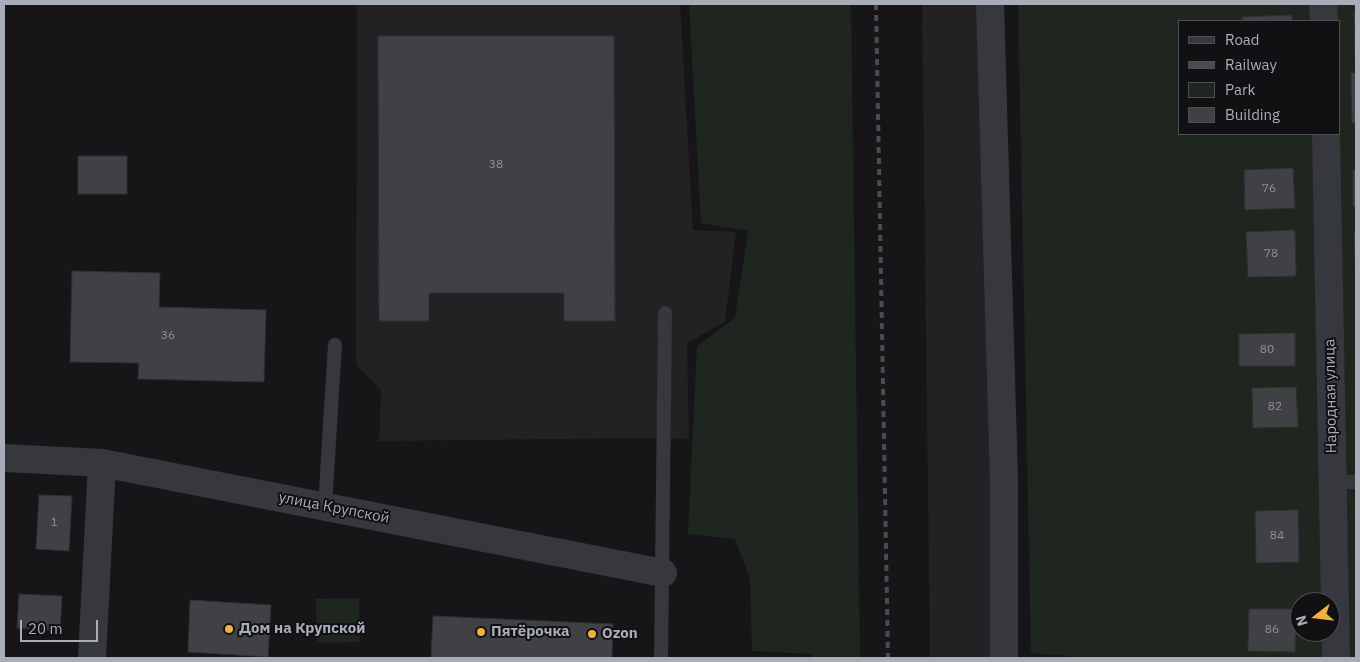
<!DOCTYPE html>
<html>
<head>
<meta charset="utf-8">
<style>
  body { margin:0 }
  #map { position:relative; width:1360px; height:662px; overflow:hidden; background:#161618; font-family:"IBM Plex Sans",sans-serif }
  canvas { display:block }
  .frame { position:absolute; inset:0; border:5px solid #a8adb8; pointer-events:none }
  .legend { position:absolute; left:1178px; top:20px; width:162px; height:115px; box-sizing:border-box; background:#111113; border:1px solid #4d4f55; margin:0; padding:6px 9px; list-style:none; font-size:15px; color:#a8adb8 }
  .legend li { display:flex; align-items:center; gap:10px; height:25px }
  .legend b { width:25px; border:1px solid #4d4f55 }
  .north { position:absolute; left:1290px; top:592px; width:50px; height:50px; box-sizing:border-box; background:#111113; border:1px solid #4d4f55; border-radius:50%; rotate:254deg; font-size:14px; font-weight:700; line-height:20px; text-align:center; color:#a8adb8 }
  .north::after { content:''; display:block; margin:auto; width:18px; height:22px; background:#f2b134; clip-path:polygon(50% 0,100% 100%,50% 72%,0 100%) }
  .scale { position:absolute; left:20px; top:620px; width:78px; height:22px; box-sizing:border-box; border:2px solid #a8adb8; border-top:0; padding-left:6px; font-size:15px; line-height:18px; white-space:nowrap; color:#a8adb8; -webkit-text-stroke:4px #111113; paint-order:stroke }
</style>
</head>
<body>
<div id="map">
<canvas width="1360" height="662"></canvas>
<div class="frame"></div>
<ul class="legend">
<li><b style="height:6px;background:#37383d"></b>Road</li>
<li><b style="height:6px;background:#4a4c52"></b>Railway</li>
<li><b style="height:14px;background:#1e261f"></b>Park</li>
<li><b style="height:14px;background:#404145"></b>Building</li>
</ul>
<div class="north">N</div>
<div class="scale">20 m</div>
</div>
<script>
const ctx = document.querySelector('canvas').getContext('2d');
ctx.lineJoin = 'round';
function paint(path, color) {
  ctx.fillStyle = color;
  ctx.fill(path, 'evenodd');
}
function toPath(rows) {
  const path = new Path2D();
  for (const r of rows) {
    path.moveTo(r[0], r[1]);
    for (let i = 2; i < r.length; i += 2) path.lineTo(r[i], r[i + 1]);
  }
  return path;
}
function strokePath(path, color, width, dash) {
  ctx.strokeStyle = color;
  ctx.lineWidth = width;
  ctx.lineCap = dash ? 'butt' : 'round';
  ctx.setLineDash(dash || []);
  ctx.stroke(path);
}
function write(font, color, halo, rows, align = 'center') {
  ctx.font = font + ' "IBM Plex Sans",sans-serif';
  ctx.lineWidth = 4;
  ctx.setLineDash([]);
  ctx.textBaseline = 'middle';
  ctx.strokeStyle = halo;
  ctx.fillStyle = color;
  for (const [text, x, y, turn = 0] of rows) {
    ctx.save();
    ctx.translate(x, y);
    ctx.rotate((+turn || 0) * Math.PI / 180);
    ctx.textAlign = isNaN(turn) ? turn : align;
    if (halo) ctx.strokeText(text, 0, 0);
    ctx.fillText(text, 0, 0);
    ctx.restore();
  }
}
paint(toPath([
  [357,4,680,4,693,230,736,232,725,322,687,343,689,439,653,438,379,441,381,390,356,365],
  [922,4,992,4,1001,658,930,658]
]), '#222225');
paint(toPath([
  [689,4,796,5,797,4,851,4,860,658,811,658,811,654,752,651,750,579,735,539,688,534,697,346,735,318,748,231,701,223],
  [1018,4,1356,4,1356,658,1089,658,1031,653],
  [1179,21,1339,21,1339,134,1179,134],
  [1300,602,1330,602,1330,632,1300,632],
  [359,598,360,642,317,643,316,599]
]), '#1e261f');
const building = toPath([
  [1354,11,1356,11,1356,58,1355,58,1354,11],
  [1292,15,1292,21,1242,21,1242,17,1292,15],
  [378,36,614,36,615,321,564,321,564,293,429,293,429,321,379,321,378,36],
  [1351,73,1356,73,1356,123,1352,123,1351,73],
  [78,156,127,156,127,194,78,194,78,156],
  [1293,168,1295,208,1245,210,1244,170,1293,168],
  [1353,170,1356,170,1356,206,1353,206,1353,170],
  [1295,230,1296,276,1248,277,1246,232,1295,230],
  [1354,233,1356,233,1356,286,1354,233],
  [72,271,160,273,159,307,266,310,264,382,138,379,139,363,70,362,72,271],
  [1295,333,1295,366,1239,366,1239,334,1295,333],
  [1296,387,1298,427,1253,428,1252,388,1296,387],
  [39,495,72,496,69,551,36,549,39,495],
  [1298,510,1299,562,1256,563,1255,511,1298,510],
  [19,594,62,596,60,631,17,628,19,594],
  [190,600,271,605,268,657,188,652,190,600],
  [1249,609,1296,609,1295,652,1248,651,1249,609],
  [433,616,613,624,612,658,431,658,433,616]
]);
paint(building, '#404145');
strokePath(building, '#303034', 1);
strokePath(toPath([
  [1332,482,1356,482],
  [325,506,335,345],
  [661,658,665,313]
]), '#37383d', 14);
strokePath(toPath([
  [990,4,1004,480,1004,658],
  [1323,4,1324,21],
  [1326,134,1336,658],
  [4,458,102,463,663,573],
  [92,658,102,463]
]), '#37383d', 28);
strokePath(toPath([
  [876,4,888,658]
]), '#4a4c52', 4, [6, 5]);
for (const [x, y, r, color] of [
  [229,629,5,"#f2b134"],
  [481,632,5,"#f2b134"],
  [592,634,5,"#f2b134"]
]) {
  const dot = new Path2D();
  dot.arc(x, y, r, 0, 2 * Math.PI);
  ctx.fillStyle = color;
  ctx.fill(dot);
  strokePath(dot, '#111113', 2);
}
write('12px', '#8e929b', null, [
  ["38",496,165],
  ["76",1269,189],
  ["78",1271,254],
  ["36",168,336],
  ["80",1267,350],
  ["82",1275,407],
  ["1",54,523],
  ["84",1277,536],
  ["86",1272,630]
]);
write('15px', '#a8adb8', '#111113', [
  ["Народная улица",1331,396,-91],
  ["улица Крупской",334,508,11]
]);
write('bold 15px', '#a8adb8', '#111113', [
  ["Дом на Крупской",239,629],
  ["Пятёрочка",491,632],
  ["Ozon",602,634]
], 'left');
</script>
</body>
</html>
